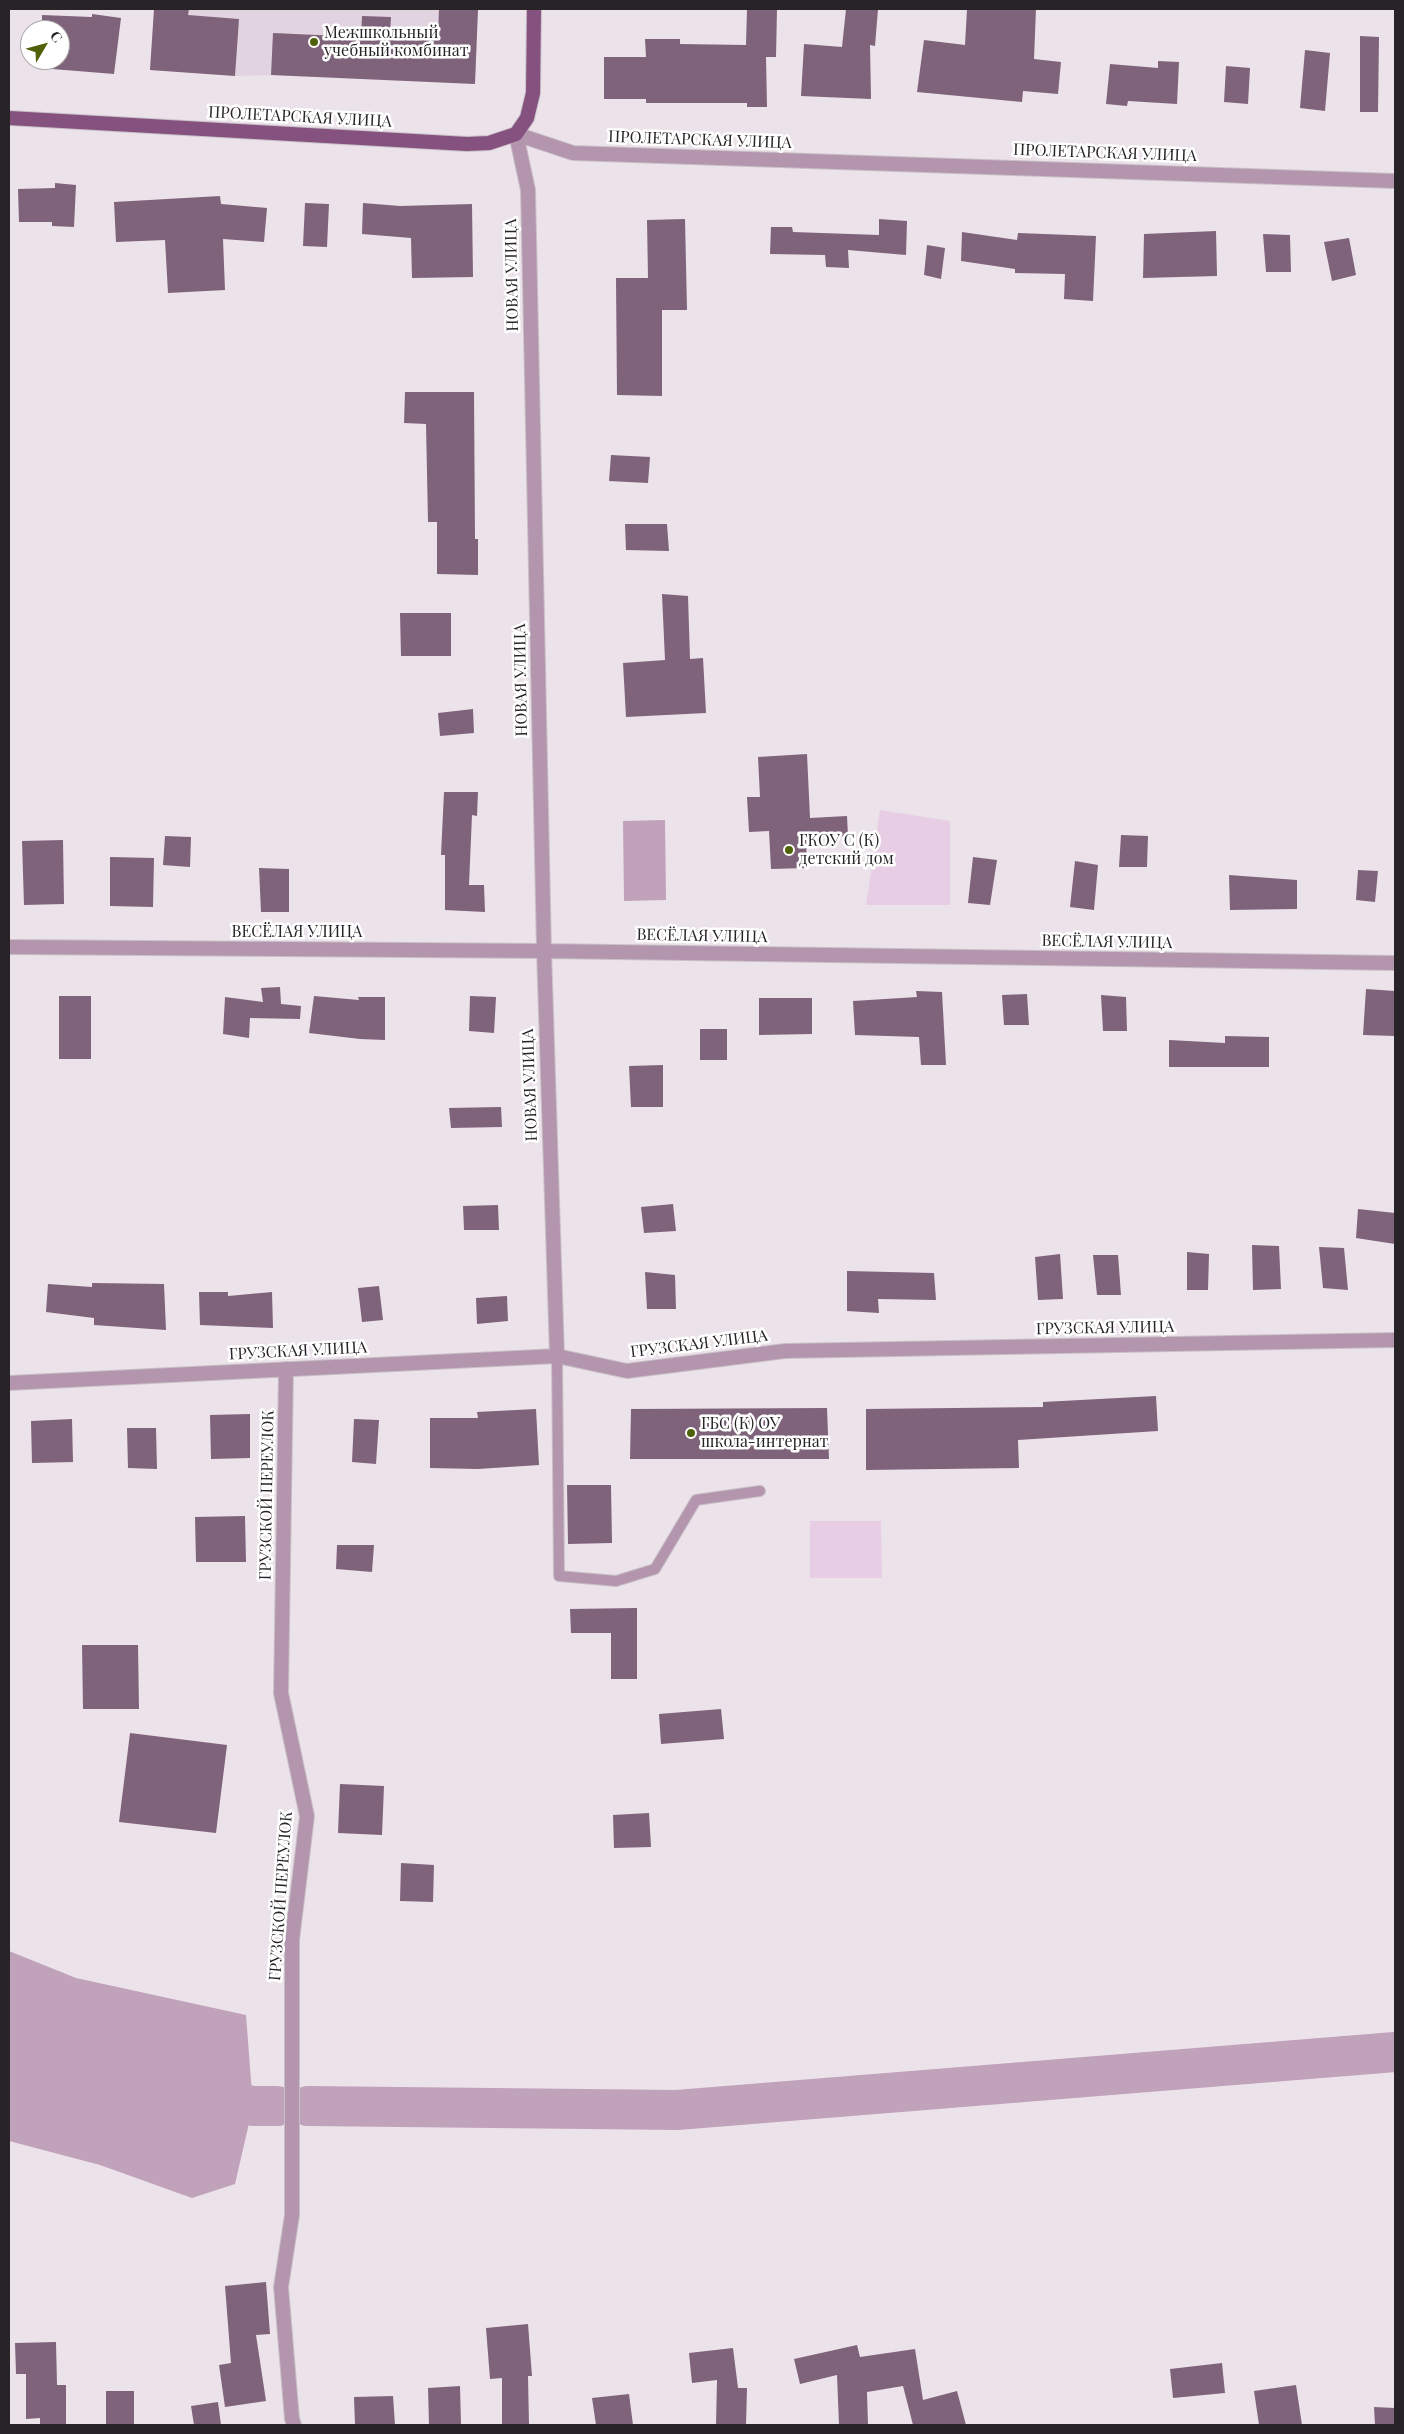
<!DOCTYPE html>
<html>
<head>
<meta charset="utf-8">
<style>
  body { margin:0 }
  #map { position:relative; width:1404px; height:2434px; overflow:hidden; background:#ece2ea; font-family:"Playfair Display",serif }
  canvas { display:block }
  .frame { position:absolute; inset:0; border:10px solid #272326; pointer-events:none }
  .north { position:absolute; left:20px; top:20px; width:50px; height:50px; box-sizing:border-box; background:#fff; border:1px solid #a9a7a8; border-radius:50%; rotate:53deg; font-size:14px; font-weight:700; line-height:20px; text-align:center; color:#272326 }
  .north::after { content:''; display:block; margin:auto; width:18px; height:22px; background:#506209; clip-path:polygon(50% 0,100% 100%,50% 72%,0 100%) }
</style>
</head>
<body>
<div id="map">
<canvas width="1404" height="2434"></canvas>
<div class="frame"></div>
<div class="north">С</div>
</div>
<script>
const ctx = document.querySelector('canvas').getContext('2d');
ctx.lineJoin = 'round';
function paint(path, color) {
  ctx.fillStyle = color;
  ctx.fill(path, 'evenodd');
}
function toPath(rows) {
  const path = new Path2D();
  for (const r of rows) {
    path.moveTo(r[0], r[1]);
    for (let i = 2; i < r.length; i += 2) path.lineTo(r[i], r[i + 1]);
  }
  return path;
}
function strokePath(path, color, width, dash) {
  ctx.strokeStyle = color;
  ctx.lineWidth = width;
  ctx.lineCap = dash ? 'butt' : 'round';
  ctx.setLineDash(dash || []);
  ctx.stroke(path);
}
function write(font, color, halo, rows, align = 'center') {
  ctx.font = font + ' "Playfair Display",serif';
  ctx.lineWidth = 5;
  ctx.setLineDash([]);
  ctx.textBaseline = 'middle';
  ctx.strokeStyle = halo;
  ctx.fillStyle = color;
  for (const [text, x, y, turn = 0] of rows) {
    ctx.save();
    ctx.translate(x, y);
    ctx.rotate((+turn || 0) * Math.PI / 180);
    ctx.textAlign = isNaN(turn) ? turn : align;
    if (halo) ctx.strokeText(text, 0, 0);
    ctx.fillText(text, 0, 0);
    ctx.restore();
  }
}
paint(toPath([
  [154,9,478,9,475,84,271,75,235,76,150,70]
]), '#e2d3e0');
paint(toPath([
  [880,810,950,821,950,905,866,905],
  [810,1521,881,1521,882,1578,810,1578]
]), '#e8cee4');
paint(toPath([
  [665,820,666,900,624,901,623,821],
  [9,1951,76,1978,246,2015,253,2106,235,2184,192,2198,100,2165,9,2141]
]), '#c0a2bb');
strokePath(toPath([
  [198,2094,253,2106,277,2106],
  [308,2106,677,2110,1395,2052]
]), '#c0a2bb', 40);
paint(toPath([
  [154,9,189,9,188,15,239,19,235,76,150,70],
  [439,9,478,9,475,84,271,75,273,33,361,37,362,16,391,17,390,34,438,36],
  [747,9,777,9,776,57,766,57,767,107,747,107,747,103,646,103,646,99,604,99,604,57,646,57,645,39,680,39,680,44,746,45],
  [846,9,878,9,875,46,870,45,871,99,801,96,804,44,842,47],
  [967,9,1036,9,1034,59,1061,62,1058,94,1023,91,1022,102,917,92,924,40,965,45],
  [92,14,121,18,114,74,40,68,40,60,60,60,60,30,42,30,42,15,92,17],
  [1360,36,1379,37,1378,112,1360,112],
  [1305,50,1330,53,1325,111,1300,108],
  [1158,61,1179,62,1177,104,1128,101,1127,106,1106,104,1110,64,1158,68],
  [1226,66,1250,68,1248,104,1224,102],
  [55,183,76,185,74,227,52,226,52,222,19,222,18,189,55,188],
  [220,196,221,204,267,208,264,242,223,239,225,290,168,293,165,240,116,242,114,202],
  [305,203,329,204,327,247,303,246],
  [363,203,400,206,472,204,473,277,412,278,411,238,362,234],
  [685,219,687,310,662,310,662,396,617,395,616,278,648,278,647,220],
  [879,219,907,221,906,255,848,250,849,268,826,267,825,255,770,254,771,227,792,227,793,232,879,235],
  [1216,231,1217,276,1143,278,1144,234],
  [962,232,1017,240,1018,233,1096,236,1093,301,1064,299,1065,274,1015,273,1015,269,961,261],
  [1263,234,1290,235,1291,272,1266,272],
  [1349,238,1356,275,1332,281,1324,242],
  [927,245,945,248,941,279,924,275],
  [405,392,474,392,475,539,478,539,478,575,437,574,437,522,428,522,426,424,404,423],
  [611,455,650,457,648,483,609,481],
  [625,524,667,524,669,551,626,550],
  [662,594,688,596,690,659,703,658,706,713,626,717,623,663,665,660],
  [400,613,451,613,451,656,401,656],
  [473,709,474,733,440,736,438,713],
  [807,754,810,818,847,816,848,836,806,838,807,868,771,869,769,831,749,832,747,797,760,797,758,757],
  [444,792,478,792,477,816,472,815,469,885,484,885,485,912,445,910,445,855,441,855],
  [1121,835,1148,836,1147,867,1119,867],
  [165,836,191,837,190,867,163,865],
  [63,840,64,904,24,905,22,841],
  [110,857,154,858,153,907,110,906],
  [973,857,997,860,990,905,968,903],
  [1075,861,1098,865,1094,910,1070,907],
  [259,868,289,869,289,912,261,912],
  [1358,870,1378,871,1375,902,1356,900],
  [1229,875,1297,880,1297,909,1230,910],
  [280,987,281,1004,301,1006,300,1019,250,1018,249,1038,223,1034,225,997,263,1002,261,988],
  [1366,989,1395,991,1395,1036,1363,1035],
  [916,991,942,992,946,1065,921,1065,919,1037,855,1035,853,1001,917,997],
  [1027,994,1029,1025,1004,1025,1002,995],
  [1101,995,1126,997,1127,1031,1103,1031],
  [59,996,91,996,91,1059,59,1059],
  [314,996,359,1000,358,997,385,997,385,1040,360,1039,309,1033],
  [470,996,496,997,494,1033,469,1031],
  [759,998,812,998,812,1034,759,1035],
  [700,1029,727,1029,727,1060,700,1060],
  [1225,1036,1269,1037,1269,1067,1169,1067,1169,1040,1225,1043],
  [663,1065,663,1107,631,1107,629,1066],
  [501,1107,502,1127,451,1128,449,1108],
  [673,1204,676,1231,644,1233,641,1207],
  [498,1205,499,1230,464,1230,463,1206],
  [1358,1209,1395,1213,1395,1244,1356,1238],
  [1252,1245,1279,1246,1281,1289,1253,1290],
  [1319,1247,1344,1248,1348,1290,1323,1288],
  [1187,1252,1209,1254,1208,1290,1187,1290],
  [1060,1254,1063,1299,1038,1300,1035,1257],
  [1093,1255,1118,1255,1121,1295,1097,1295],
  [847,1271,934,1273,936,1300,878,1299,879,1313,847,1311],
  [645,1272,675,1275,676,1309,647,1309],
  [92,1283,164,1284,166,1330,94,1325,94,1318,46,1312,48,1284,92,1287],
  [379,1286,383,1320,362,1322,358,1288],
  [199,1292,228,1292,228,1296,272,1292,273,1328,200,1325],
  [507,1296,508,1321,477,1324,476,1298],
  [1156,1396,1158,1431,1018,1440,1019,1468,866,1470,866,1409,1043,1407,1043,1402],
  [827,1408,829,1459,630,1459,631,1409],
  [536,1409,539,1465,478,1469,430,1468,430,1418,478,1418,477,1412],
  [250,1414,250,1458,211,1459,210,1415],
  [72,1419,73,1462,32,1463,31,1421],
  [354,1419,379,1420,376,1464,352,1462],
  [127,1428,156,1428,157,1469,128,1468],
  [567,1485,611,1485,612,1543,568,1544],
  [245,1516,246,1562,196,1562,195,1517],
  [337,1545,374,1545,372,1572,336,1569],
  [637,1608,637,1679,611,1679,611,1633,571,1633,570,1609],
  [82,1645,138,1645,139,1709,83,1709],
  [721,1709,724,1739,661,1744,659,1714],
  [130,1733,227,1745,216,1833,119,1822],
  [340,1784,384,1786,382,1835,338,1833],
  [649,1813,651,1847,614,1848,613,1815],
  [401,1863,434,1865,433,1902,400,1901],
  [266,2282,270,2334,256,2335,266,2401,225,2407,219,2365,231,2363,225,2286],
  [528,2324,532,2376,528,2376,529,2425,502,2425,502,2378,490,2379,486,2328],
  [56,2342,57,2385,66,2385,66,2425,40,2425,40,2418,26,2419,26,2374,16,2374,15,2343],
  [857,2345,860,2357,915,2349,923,2400,957,2391,966,2425,913,2425,903,2386,867,2392,868,2425,839,2425,837,2375,800,2384,794,2359],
  [733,2348,738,2388,747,2388,746,2425,716,2425,717,2380,692,2383,689,2353],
  [1222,2363,1225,2393,1173,2398,1170,2369],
  [1296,2385,1302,2425,1259,2425,1254,2391],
  [460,2386,461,2425,429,2425,428,2388],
  [106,2391,134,2391,134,2425,106,2425],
  [629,2394,633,2425,596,2425,592,2398],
  [393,2396,395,2425,355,2425,354,2397],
  [218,2402,221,2425,194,2425,191,2406],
  [1374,2407,1395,2408,1395,2425,1375,2425]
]), '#7e637a');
const service = toPath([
  [557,1356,559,1576,616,1581,655,1569,696,1500,760,1491]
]);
const minor = toPath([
  [516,134,528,190,544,951,557,1356],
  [516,134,573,153,1395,181],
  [9,947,544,951,1395,963],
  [286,1369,281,1693,307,1816,292,1940,292,2215,281,2287,292,2419,294,2425],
  [9,1383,557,1356,627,1371,785,1351,1395,1340]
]);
const primary = toPath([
  [9,118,467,144,489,143,516,134,527,118,533,93,534,9]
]);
strokePath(service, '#c9c0c7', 12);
strokePath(minor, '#c9c0c7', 16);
strokePath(primary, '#c9c0c7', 16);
strokePath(service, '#b396ae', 10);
strokePath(minor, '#b396ae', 14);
strokePath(primary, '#85527f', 14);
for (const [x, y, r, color] of [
  [314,42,5,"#506209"],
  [789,850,5,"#506209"],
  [691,1433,5,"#506209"]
]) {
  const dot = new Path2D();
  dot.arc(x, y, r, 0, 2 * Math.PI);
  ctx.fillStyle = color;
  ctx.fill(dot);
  strokePath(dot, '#fff', 2);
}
write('16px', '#272326', '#fff', [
  ["Межшкольный",324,33],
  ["учебный комбинат",324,51],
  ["ГКОУ С (К)",799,841],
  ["детский дом",799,859],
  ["ГБС (К) ОУ",701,1424],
  ["школа-интернат",701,1442]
], 'left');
write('16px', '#272326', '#fff', [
  ["ПРОЛЕТАРСКАЯ УЛИЦА",300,117,3],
  ["ПРОЛЕТАРСКАЯ УЛИЦА",700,140,2],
  ["ПРОЛЕТАРСКАЯ УЛИЦА",1105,153,2],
  ["НОВАЯ УЛИЦА",512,275,-91],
  ["НОВАЯ УЛИЦА",521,680,-91],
  ["ВЕСЁЛАЯ УЛИЦА",297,932],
  ["ВЕСЁЛАЯ УЛИЦА",702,936,1],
  ["ВЕСЁЛАЯ УЛИЦА",1107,942,1],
  ["НОВАЯ УЛИЦА",530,1085,-92],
  ["ГРУЗСКАЯ УЛИЦА",1105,1328,-1],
  ["ГРУЗСКАЯ УЛИЦА",699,1344,-7],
  ["ГРУЗСКАЯ УЛИЦА",298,1351,-3],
  ["ГРУЗСКОЙ ПЕРЕУЛОК",267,1495,-89],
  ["ГРУЗСКОЙ ПЕРЕУЛОК",281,1896,-86]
]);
</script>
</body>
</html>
